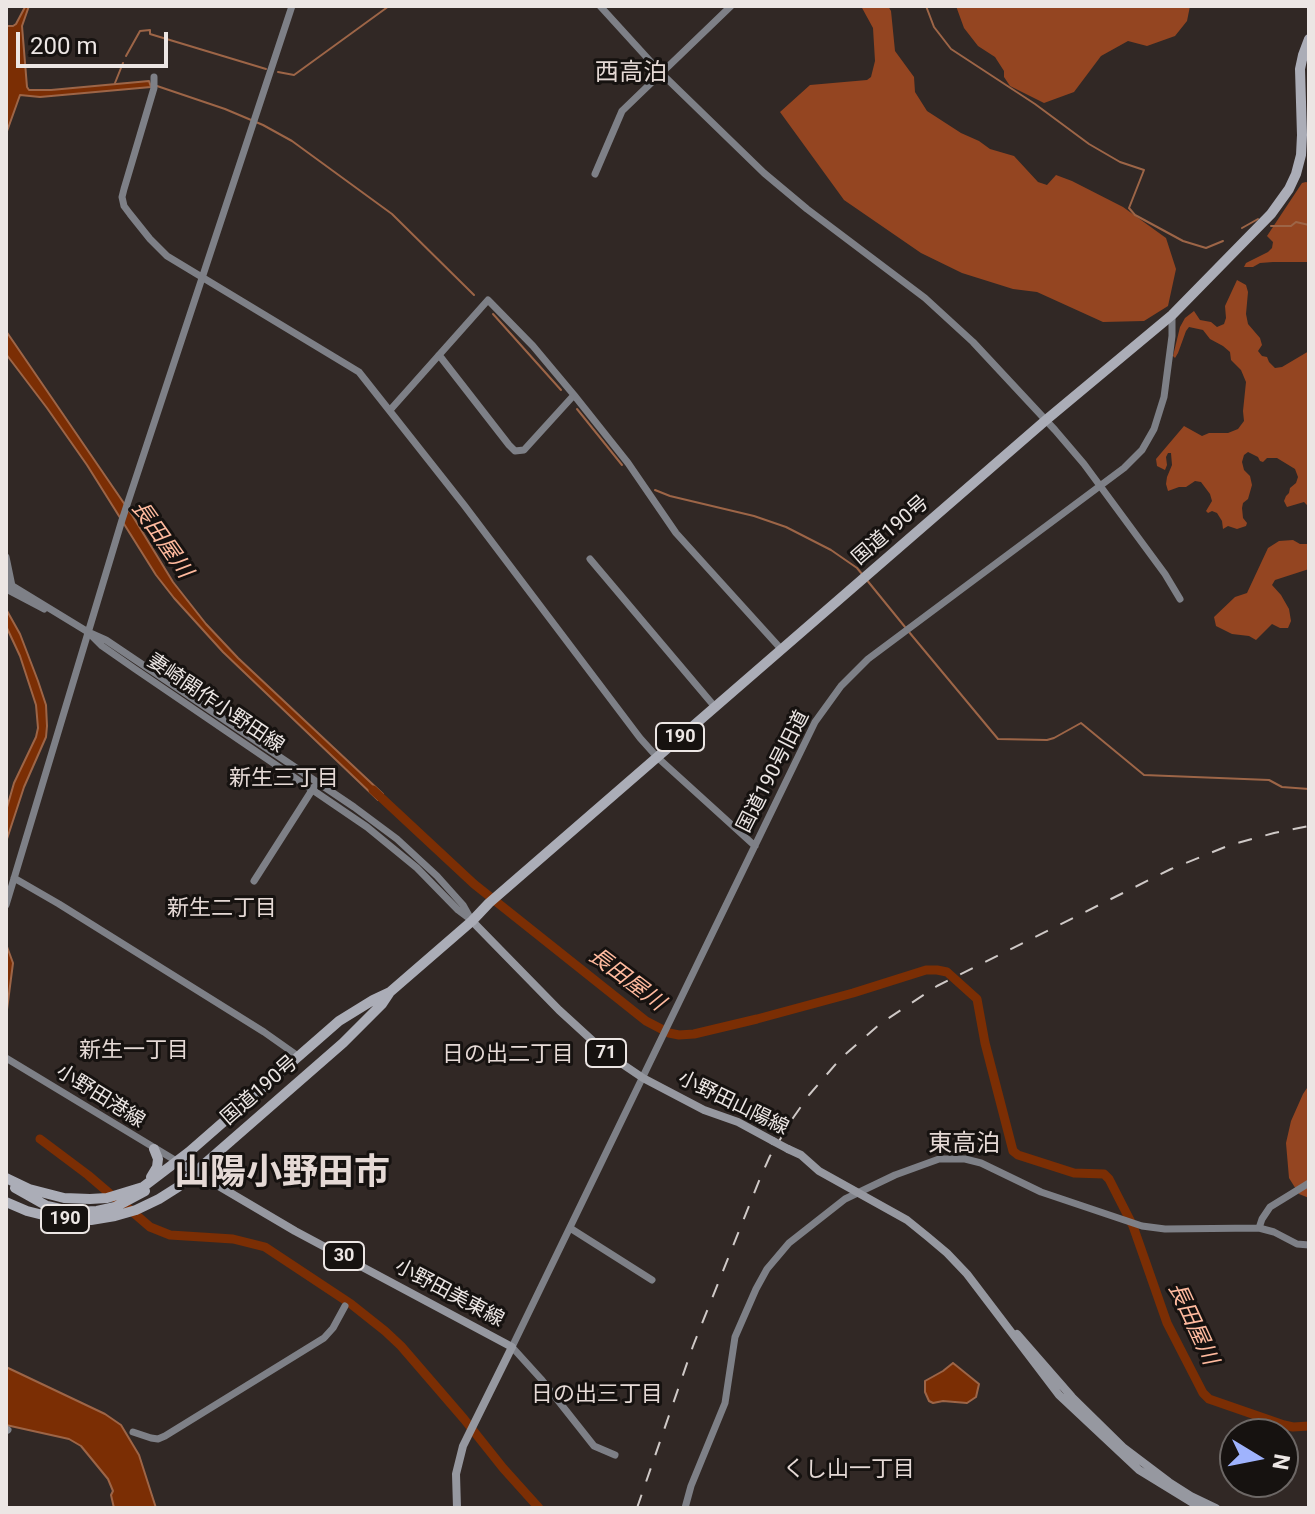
<!DOCTYPE html>
<html>
<head>
<meta charset="utf-8">
<style>
  body { margin:0 }
  #map { position:relative; width:1315px; height:1514px; overflow:hidden; background:#312825; font-family:Roboto,sans-serif }
  canvas { display:block }
  .frame { position:absolute; inset:0; border:8px solid #ece6e4; pointer-events:none }
  .north { position:absolute; left:1219px; top:1418px; width:80px; height:80px; box-sizing:border-box; background:#161210; border:2px solid #6c6765; border-radius:50%; rotate:100deg; font-size:22px; font-weight:700; line-height:32px; text-align:center; color:#ece6e4 }
  .north::after { content:''; display:block; margin:auto; width:28px; height:36px; background:#9fb3fd; clip-path:polygon(50% 0,100% 100%,50% 72%,0 100%) }
  .scale { position:absolute; left:16px; top:32px; width:152px; height:36px; box-sizing:border-box; border:4px solid #ece6e4; border-top:0; padding-left:10px; font-size:24px; line-height:28px; white-space:nowrap; color:#ece6e4; -webkit-text-stroke:6px #161210; paint-order:stroke }
</style>
</head>
<body>
<div id="map">
<canvas width="1315" height="1514"></canvas>
<div class="frame"></div>
<div class="north">N</div>
<div class="scale">200 m</div>
</div>
<script>
const ctx = document.querySelector('canvas').getContext('2d');
ctx.lineJoin = 'round';
function paint(path, color) {
  ctx.fillStyle = color;
  ctx.fill(path, 'evenodd');
}
function toPath(rows) {
  const path = new Path2D();
  for (const r of rows) {
    path.moveTo(r[0], r[1]);
    for (let i = 2; i < r.length; i += 2) path.lineTo(r[i], r[i + 1]);
  }
  return path;
}
function strokePath(path, color, width, dash) {
  ctx.strokeStyle = color;
  ctx.lineWidth = width;
  ctx.lineCap = dash ? 'butt' : 'round';
  ctx.setLineDash(dash || []);
  ctx.stroke(path);
}
function write(font, color, halo, rows, align = 'center') {
  ctx.font = font + ' Roboto,"Noto Sans JP",sans-serif';
  ctx.lineWidth = 6;
  ctx.setLineDash([]);
  ctx.textBaseline = 'middle';
  ctx.strokeStyle = halo;
  ctx.fillStyle = color;
  for (const [text, x, y, turn = 0] of rows) {
    ctx.save();
    ctx.translate(x, y);
    ctx.rotate((+turn || 0) * Math.PI / 180);
    ctx.textAlign = isNaN(turn) ? turn : align;
    if (halo) ctx.strokeText(text, 0, 0);
    ctx.fillText(text, 0, 0);
    ctx.restore();
  }
}
paint(toPath([
  [861,6,888,6,891,11,895,51,914,77,915,92,927,111,961,133,979,141,990,149,1014,156,1038,182,1047,185,1056,175,1072,181,1123,207,1166,238,1176,269,1168,306,1144,321,1103,322,1037,292,1013,289,962,273,921,253,844,200,780,112,810,85,867,80,871,77,875,61,873,28],
  [956,6,1190,6,1187,21,1175,36,1147,46,1128,41,1101,56,1074,92,1044,103,1010,86,1004,77,1004,71,995,57,978,46,964,28],
  [1306,182,1309,183,1309,262,1273,262,1260,263,1253,267,1244,267,1246,263,1268,252,1272,248,1273,242,1267,236,1302,183],
  [1237,280,1246,285,1248,292,1246,314,1248,324,1260,338,1262,345,1258,351,1262,356,1267,357,1269,362,1275,368,1282,367,1309,351,1309,507,1304,502,1287,507,1284,501,1286,496,1289,493,1290,488,1296,483,1298,477,1295,469,1277,458,1267,458,1263,462,1260,461,1258,457,1248,452,1244,455,1242,462,1244,470,1250,476,1252,485,1248,499,1243,503,1242,508,1243,518,1247,523,1246,526,1237,529,1228,526,1223,529,1222,521,1217,513,1212,511,1208,513,1206,511,1212,501,1210,494,1201,482,1195,481,1186,487,1179,487,1168,491,1166,484,1167,477,1172,465,1171,453,1168,453,1166,457,1167,465,1165,470,1157,466,1156,459,1184,426,1202,436,1209,433,1228,433,1238,429,1244,421,1243,411,1246,382,1241,370,1231,360,1230,352,1223,346,1210,339,1203,330,1189,327,1186,331,1178,353,1175,358,1173,356,1180,327,1185,318,1194,311,1200,320,1211,322,1217,327,1224,324,1226,318,1225,306],
  [1293,540,1300,544,1309,544,1309,569,1275,580,1272,585,1281,595,1289,609,1291,621,1288,628,1280,628,1272,624,1256,640,1249,636,1232,634,1216,626,1214,617,1235,597,1247,593,1268,548,1279,541],
  [1309,1085,1309,1198,1299,1194,1289,1178,1286,1143,1291,1121,1303,1094]
]), '#944521');
const water = toPath([
  [29,6,22,26,27,87,29,90,51,90,149,81,151,87,40,97,20,95,6,134,6,26,13,26,16,24,25,7,29,6],
  [6,331,132,515,173,582,206,624,238,658,383,794,378,800,223,652,174,598,156,575,87,465,47,408,6,354,6,331],
  [6,609,20,634,38,681,46,705,47,726,46,737,24,787,6,842,6,811,14,783,36,737,38,728,36,705,20,656,6,626,6,609],
  [6,944,13,963,6,1017,6,944],
  [953,1363,979,1384,976,1397,967,1403,943,1401,933,1403,929,1401,925,1392,925,1381,943,1371,953,1363],
  [6,1367,105,1414,121,1425,139,1455,156,1508,114,1508,111,1495,113,1491,108,1479,81,1446,69,1439,6,1425,6,1367]
]);
paint(water, '#7b2e04');
strokePath(water, '#9d6547', 2);
strokePath(toPath([
  [926,6,934,27,951,49,1035,104,1089,144,1120,162,1144,170,1129,208,1135,215,1183,241,1206,248,1223,241],
  [126,56,140,31,150,30,150,34,266,69],
  [278,72,294,75,389,6],
  [115,83,123,63],
  [157,86,225,109,263,125,292,141,392,214,474,295],
  [1271,226,1291,226,1296,222,1309,225],
  [1242,228,1258,219],
  [493,314,561,390],
  [577,409,622,465],
  [655,490,670,496,754,516,786,527,831,550,857,568,862,574],
  [866,579,905,627],
  [909,632,998,739,1047,740,1054,738,1081,723,1144,775,1269,780,1282,787,1309,789]
]), '#9d6547', 2);
strokePath(toPath([
  [373,790,474,884,646,1021,669,1033,679,1035,694,1034,757,1019,853,993,926,970,937,970,947,972,977,999,985,1043,1013,1151,1018,1155,1074,1173,1104,1174,1109,1179,1133,1226,1167,1323,1203,1393,1209,1399,1284,1425,1293,1427,1309,1426],
  [40,1139,88,1175,116,1199],
  [128,1208,150,1227,170,1235,233,1239,265,1247,351,1304,385,1331,401,1346,464,1419,503,1468,539,1508]
]), '#7b2e04', 9);
strokePath(toPath([
  [600,6,661,73,764,173,807,209,925,298,973,342,1055,430,1084,464,1165,574,1180,599],
  [154,77,154,88,124,189,122,197,124,206,130,214,150,239,167,256,359,372,464,505,640,738,657,757,755,846],
  [595,174,622,111,731,6],
  [439,355,509,445,515,451,524,450,574,395],
  [391,409,488,300,533,346,574,395,628,463,676,533,782,650],
  [6,557,12,586],
  [590,559,715,707],
  [6,582,88,632,106,640,354,807,397,839,437,876,463,905,472,921],
  [6,589,44,609],
  [93,637,102,646,135,669,367,827,417,868,458,910,470,919],
  [14,878,59,904,264,1032,298,1056],
  [254,881,314,787],
  [6,905,122,520,292,6],
  [6,1058,178,1162],
  [570,1228,652,1280],
  [1259,1228,1262,1219,1270,1207,1309,1183],
  [6,1429,8,1430],
  [133,1432,151,1438,158,1439,165,1436,324,1338,333,1328,345,1306],
  [615,1455,594,1446,541,1379,512,1347,712,934,815,722,841,686,868,659,1124,468,1142,450,1154,429,1164,397,1172,336,1172,315],
  [685,1508,691,1486,725,1403,735,1337,756,1289,767,1269,789,1243,845,1199,895,1175,939,1159,965,1159,981,1163,1041,1192,1142,1226,1165,1229,1259,1228,1274,1232,1297,1244,1309,1245]
]), '#7e8087', 7);
strokePath(toPath([
  [472,921,559,1010,606,1053,643,1078,704,1110,738,1122,773,1141],
  [788,1149,801,1155,819,1171,907,1220,928,1237,947,1253,967,1274,1059,1395,1139,1470,1201,1508],
  [178,1162,295,1231,512,1347,463,1446,456,1474,457,1508],
  [1017,1334,1072,1397,1124,1448,1169,1482,1191,1496,1216,1508]
]), '#9698a0', 8);
strokePath(toPath([
  [151,1177,157,1167,158,1159,154,1149],
  [6,1178,29,1189,64,1198,90,1199,107,1198,143,1187,189,1152,339,1021,373,1000,390,992],
  [15,1188,47,1206,74,1212,97,1211,115,1207,145,1191],
  [6,1202,27,1211,51,1217,91,1220,115,1216,136,1210,159,1199,178,1187,343,1043,382,1004,390,992,472,921,489,903,1046,420,1172,315,1271,214,1289,189,1296,174,1301,155,1302,135,1300,69,1303,55,1309,39]
]), '#abadb7', 10);
strokePath(toPath([
  [637,1508,693,1346,761,1176,770,1156,793,1118,809,1095,841,1058,880,1024,937,986,1171,869,1230,845,1274,833,1309,826]
]), '#cfc9c7', 2, [14, 14]);
strokePath(toPath([
  [773,1141,788,1149]
]), '#9698a0', 8);
for (const [x, y, w] of [
  [680,737,48],
  [606,1053,40],
  [65,1219,48],
  [344,1256,40]
]) {
  const box = new Path2D();
  box.roundRect(x - w / 2, y - 14, w, 28, 6);
  ctx.fillStyle = '#161210';
  ctx.fill(box);
  strokePath(box, '#ece6e4', 2);
}
write('bold 18px', '#ece6e4', null, [
  ["190",680,737],
  ["71",606,1053],
  ["190",65,1219],
  ["30",344,1256]
]);
write('20px', '#ece6e4', '#161210', [
  ["国道190号",891,531,-41],
  ["妻崎開作小野田線",215,704,34],
  ["国道190号旧道",774,772,-63],
  ["国道190号",260,1091,-41],
  ["小野田港線",100,1097,32],
  ["小野田山陽線",733,1104,26],
  ["小野田美東線",449,1294,28]
]);
write('italic 22px', '#ffba9e', '#161210', [
  ["長田屋川",161,540,55],
  ["長田屋川",626,980,37],
  ["長田屋川",1192,1324,65]
]);
write('22px', '#e5d9d5', '#161210', [
  ["新生三丁目",284,779],
  ["新生二丁目",222,909],
  ["新生一丁目",134,1051],
  ["日の出二丁目",508,1055],
  ["日の出三丁目",597,1395],
  ["くし山一丁目",849,1470]
]);
write('24px', '#e5d9d5', '#161210', [
  ["西高泊",631,74],
  ["東高泊",964,1145]
]);
write('bold 36px', '#e5d9d5', '#161210', [
  ["山陽小野田市",282,1175]
]);
</script>
</body>
</html>
